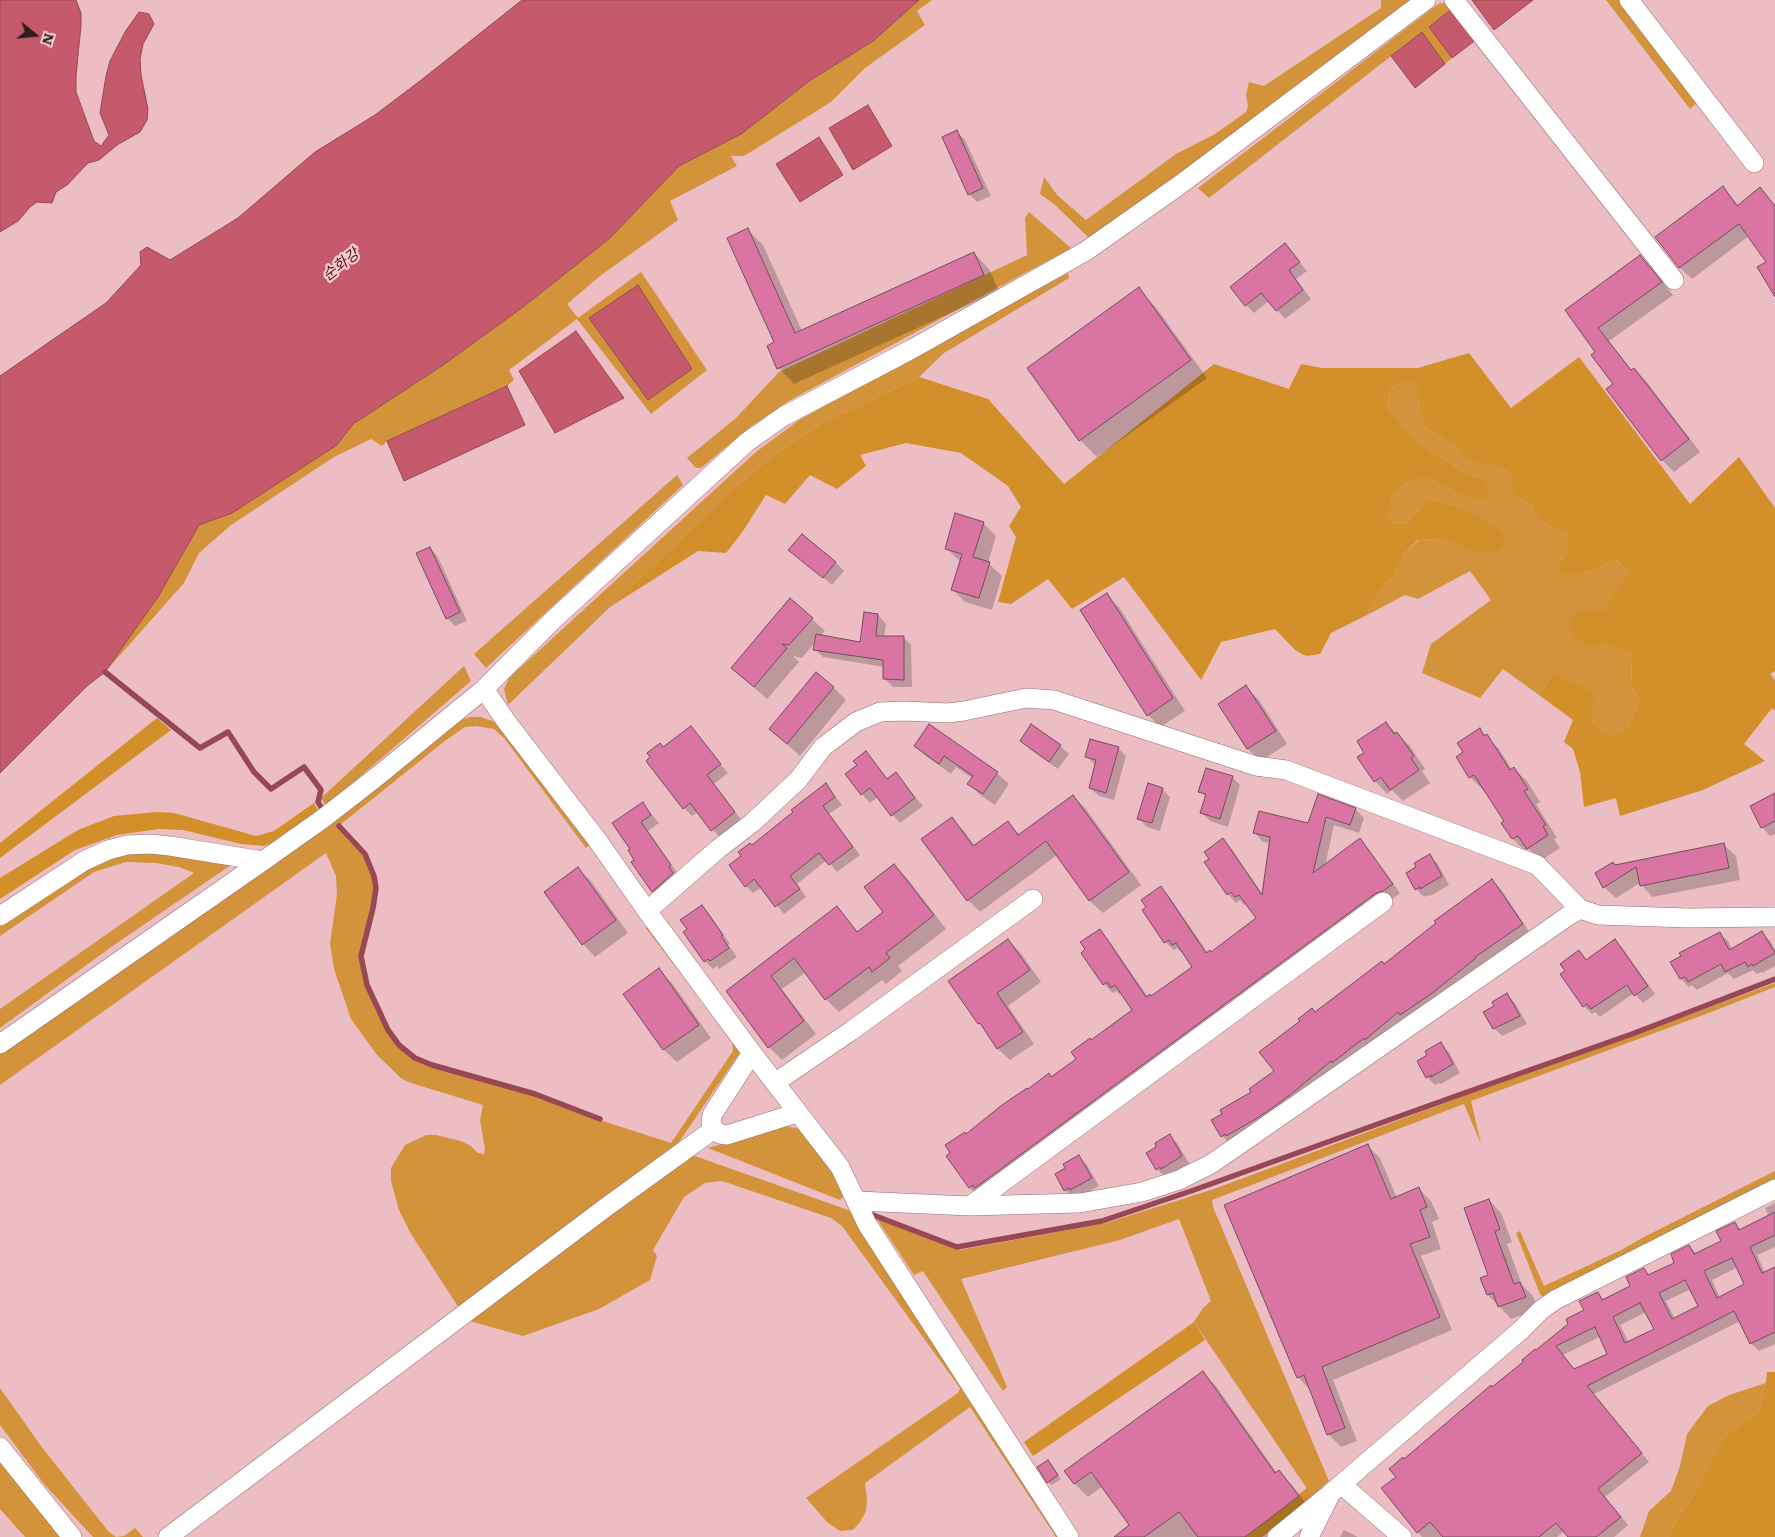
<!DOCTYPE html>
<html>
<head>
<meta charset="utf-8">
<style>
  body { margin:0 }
  #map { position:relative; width:1775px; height:1537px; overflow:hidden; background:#ecbec3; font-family:Literata,serif }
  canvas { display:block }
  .north { position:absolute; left:10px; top:10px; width:50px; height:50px; -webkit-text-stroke:4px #f9cbcf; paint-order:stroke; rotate:107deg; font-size:14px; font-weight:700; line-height:20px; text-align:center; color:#2e1e1f }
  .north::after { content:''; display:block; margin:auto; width:18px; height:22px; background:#2e1e1f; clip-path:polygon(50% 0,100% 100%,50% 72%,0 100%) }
</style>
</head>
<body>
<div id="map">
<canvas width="1775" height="1537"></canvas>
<div class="north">N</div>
</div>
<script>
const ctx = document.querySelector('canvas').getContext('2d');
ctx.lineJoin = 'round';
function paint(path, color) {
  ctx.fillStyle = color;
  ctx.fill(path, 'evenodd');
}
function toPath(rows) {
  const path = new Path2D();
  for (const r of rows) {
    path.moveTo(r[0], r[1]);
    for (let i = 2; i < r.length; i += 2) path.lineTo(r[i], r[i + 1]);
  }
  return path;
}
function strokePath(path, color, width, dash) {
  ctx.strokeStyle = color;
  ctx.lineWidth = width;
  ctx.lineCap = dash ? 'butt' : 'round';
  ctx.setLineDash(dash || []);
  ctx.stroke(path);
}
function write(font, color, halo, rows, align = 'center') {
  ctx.font = font + ' Literata,"Noto Sans KR",serif';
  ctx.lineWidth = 4.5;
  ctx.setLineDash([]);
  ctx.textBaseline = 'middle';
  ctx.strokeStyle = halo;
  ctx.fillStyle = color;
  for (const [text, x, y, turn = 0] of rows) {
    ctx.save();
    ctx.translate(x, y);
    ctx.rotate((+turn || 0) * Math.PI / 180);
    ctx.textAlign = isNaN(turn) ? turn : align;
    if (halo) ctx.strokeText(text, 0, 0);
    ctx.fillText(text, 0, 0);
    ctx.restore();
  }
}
paint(toPath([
  [919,0,932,0,917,11,925,25,865,68,831,102,744,156,731,156,737,166,670,201,678,220,600,276,567,304,578,318,641,272,707,370,651,414,577,319,509,370,514,380,507,386,387,441,382,446,371,439,334,457,231,525,199,553,184,583,105,672,158,597,199,525,232,513,337,445,353,424,443,365,523,307,610,238,679,166,741,134,812,80,873,41],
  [1381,0,1415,0,1111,225,1088,237,1055,205,1040,194,1044,177,1058,196,1086,220,1176,154,1215,134,1246,112,1248,106,1246,95,1249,82,1264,86,1381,8],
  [1606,0,1622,0,1699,101,1690,109],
  [1448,2,1453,8,1429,27,1452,58,1445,64,1422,32,1209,198,1198,188,1438,4],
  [1029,212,1071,248,787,402,750,427,701,468,696,468,687,458,736,418,779,372,1027,255,1025,218],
  [1068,273,1069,278,944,353,919,377,819,425,779,451,733,489,508,705,504,689,509,678,756,452,799,420],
  [1405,381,1421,383,1418,397,1419,414,1425,427,1455,446,1469,458,1481,464,1499,467,1509,472,1515,496,1530,504,1540,521,1568,534,1568,551,1560,563,1579,575,1617,560,1629,572,1604,612,1589,611,1588,644,1606,644,1631,654,1632,688,1640,701,1628,727,1618,735,1603,734,1553,674,1539,695,1503,669,1480,698,1422,673,1431,644,1491,600,1470,571,1418,599,1405,595,1367,615,1379,591,1393,577,1407,550,1419,540,1439,539,1462,546,1452,505,1428,499,1405,524,1393,523,1388,515,1392,497,1407,482,1425,477,1463,496,1484,480,1466,473,1421,445,1388,409,1390,389],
  [677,475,683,485,486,668,474,654],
  [464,666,471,681,326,806,321,798],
  [470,717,481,717,503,725,591,844,586,848,504,738,494,729,476,726,465,727,446,740,340,825,337,825,347,839,364,855,373,877,374,888,371,908,359,956,366,986,376,1011,398,1046,414,1059,432,1067,534,1096,600,1120,671,1143,733,1051,732,1043,718,1022,645,927,654,928,739,1046,739,1054,677,1145,459,1308,411,1234,399,1210,391,1181,391,1168,405,1145,426,1135,436,1135,461,1141,471,1146,478,1153,484,1154,485,1149,480,1120,483,1105,411,1083,402,1079,377,1055,351,1019,334,969,330,944,337,894,336,876,326,853,0,1085,0,1053,172,932,455,722],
  [141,850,231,865,114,945,0,1028,0,1009,194,873,179,867,156,863,126,862,94,872,0,936,0,924,104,858],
  [1775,983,1775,987,1706,1014,1471,1101,1481,1144,1464,1104,1212,1200,1213,1207,1329,1481,1312,1496,1194,1322,1203,1308,1211,1301,1179,1219,1120,1240,961,1279,1007,1387,1003,1391,923,1271,914,1275,877,1219,960,1250,1106,1223,1214,1189,1461,1097,1641,1033],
  [785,1126,800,1129,833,1165,844,1196,840,1200,708,1148],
  [689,1154,854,1212,1063,1537,1056,1537,970,1407,865,1483,867,1499,866,1511,860,1522,853,1530,840,1531,827,1522,806,1498,958,1393,960,1388,842,1226,831,1218,722,1181,705,1183,684,1197,653,1250,657,1256,650,1280,599,1309,523,1336,466,1320],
  [1775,1171,1775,1184,1544,1298,1540,1294,1516,1233,1520,1231,1544,1286,1621,1250,1644,1237],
  [1766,1383,1758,1413,1727,1434,1713,1457,1692,1498,1679,1516,1668,1537,1640,1537,1649,1511,1671,1491,1680,1466,1687,1434,1708,1406,1729,1395],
  [0,1388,41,1446,108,1531,116,1537,124,1536,135,1528,143,1537,93,1537,44,1484,0,1425],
  [0,1461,62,1537,25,1537,0,1509]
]), '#d2933a');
paint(toPath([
  [1469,353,1511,408,1579,357,1690,504,1739,457,1775,508,1775,671,1770,674,1775,680,1775,711,1772,708,1744,744,1765,761,1703,790,1620,816,1616,798,1584,807,1580,772,1573,749,1564,742,1573,720,1539,695,1553,674,1594,693,1591,720,1603,733,1618,735,1628,727,1640,701,1632,688,1631,654,1606,644,1588,644,1574,637,1570,628,1574,613,1589,611,1604,611,1629,572,1617,560,1579,575,1561,573,1560,563,1568,551,1568,534,1540,521,1530,504,1515,496,1509,472,1499,467,1481,464,1468,458,1455,446,1425,427,1419,414,1418,397,1420,383,1405,381,1390,389,1388,409,1421,445,1466,473,1484,480,1490,492,1483,500,1463,496,1425,477,1407,482,1392,497,1388,515,1393,523,1405,524,1428,499,1452,505,1477,517,1499,531,1507,542,1496,551,1481,552,1439,539,1418,540,1407,550,1393,577,1379,591,1367,615,1331,633,1320,654,1306,656,1295,650,1275,629,1221,642,1201,680,1124,577,1072,609,1048,579,1011,604,998,602,1016,537,1009,526,1021,507,1008,486,961,453,906,443,860,455,866,466,837,489,810,475,785,504,766,495,743,531,726,553,698,551,610,607,733,489,779,451,819,425,919,377,988,399,1064,484,1214,364,1289,389,1301,364,1322,368,1418,368],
  [157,718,171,730,0,858,0,843],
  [314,803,319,812,283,839,264,846,241,844,183,830,159,829,117,835,75,850,0,899,0,878,78,830,114,816,156,812,174,813,256,836,274,831],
  [1194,1322,1205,1340,1033,1456,1024,1442],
  [1767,1372,1775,1372,1775,1537,1668,1537,1679,1516,1692,1498,1713,1457,1727,1434,1758,1413,1766,1383],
  [1307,1488,1312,1496,1262,1537,1245,1537]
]), '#d28f2a');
const water = toPath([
  [0,0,76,0,81,13,81,25,76,76,76,92,94,141,101,146,109,135,100,113,106,76,110,61,125,32,139,12,149,14,154,24,143,44,140,59,141,75,148,109,147,120,140,132,117,145,99,160,88,163,67,185,56,192,52,203,37,202,30,207,18,221,0,232,0,0],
  [522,0,919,0,873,41,811,80,741,134,679,166,610,238,523,307,443,365,353,424,337,445,232,513,199,525,158,597,105,672,87,686,0,773,0,376,106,303,141,265,140,252,147,247,170,260,238,218,315,152,375,115,420,81,522,0],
  [1472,0,1533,0,1494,30,1472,0],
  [1453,8,1477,39,1452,58,1429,27,1453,8],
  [1422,32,1445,64,1415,88,1391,56,1422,32],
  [868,105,892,146,853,170,829,128,868,105],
  [819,137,843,175,800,202,776,164,819,137],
  [638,285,692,369,648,400,589,318,638,285],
  [576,331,624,398,555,433,519,371,576,331],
  [507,386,525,425,404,481,387,441,507,386]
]);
paint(water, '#c45a6b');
strokePath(water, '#974854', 1);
paint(toPath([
  [957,132,965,140,991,196,977,202,969,194],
  [1723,188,1739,206,1760,189,1775,205,1775,294,1767,263,1749,236,1692,279,1680,268,1656,237],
  [748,230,763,245,802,331,974,253,989,269,999,291,794,384,779,368,776,343],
  [1285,245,1307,271,1296,279,1311,299,1285,319,1269,301,1254,313,1246,305],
  [1640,257,1652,269,1673,295,1609,341,1632,371,1634,369,1646,381,1700,452,1674,472,1662,460,1608,390,1615,384,1597,352,1566,310],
  [1138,289,1155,306,1207,378,1097,457,1080,440,1028,368],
  [983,523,996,536,988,563,1002,576,992,610,965,602,953,590,961,562,946,548],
  [430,548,438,557,467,621,455,626,447,618],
  [790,550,836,563,844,571,832,585],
  [1106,595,1119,607,1185,711,1160,727,1148,715],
  [865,614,878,615,886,624,884,637,903,637,911,645,912,687,893,687,885,679,885,667,823,657,815,649,816,641,802,658,793,656,799,662,767,699,732,668,812,619,825,631,820,636,861,643],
  [833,687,846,700,800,756,770,729],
  [1246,687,1259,700,1287,744,1261,761,1248,749,1219,705],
  [1386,723,1410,746,1425,769,1422,771,1430,783,1403,801,1392,790,1387,794,1375,781,1366,753],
  [690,727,728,773,714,784,742,821,720,838,698,812,692,816,684,808,663,748],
  [1480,730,1499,749,1512,770,1514,769,1527,781,1540,802,1536,804,1557,838,1554,839,1560,848,1540,861,1529,849,1525,851,1513,839,1503,823,1506,822,1484,789,1483,790,1470,777,1458,757,1465,753],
  [1022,741,1060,746,1069,754,1058,769,1030,749],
  [915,746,997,773,1009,784,995,805,980,795,969,783,972,778,956,767,951,774,927,757],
  [1118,748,1126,756,1114,800,1099,796,1090,788,1095,765,1087,757],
  [866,753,888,780,896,774,923,806,900,823,878,797,870,803,846,775,859,766],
  [1232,777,1240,785,1228,827,1210,821,1202,813,1206,798,1200,791],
  [826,785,842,805,829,814,860,855,837,872,827,860,797,884,806,897,784,914,762,887,753,893,746,886,752,846],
  [1162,789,1170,797,1160,831,1147,827,1138,818],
  [1775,794,1775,837,1774,834,1770,836,1762,827],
  [1073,796,1086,809,1141,885,1103,913,1090,901,1057,855,980,912,968,900,951,818,964,831,975,846,1007,822,1020,835],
  [1319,796,1355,809,1364,818,1359,833,1334,825,1325,866,1360,840,1368,849,1400,893,1392,899,1385,901,978,1196,970,1188,948,1156,967,1135,1077,1059,1092,1041,1134,1010,1122,994,1120,995,1116,991,1113,993,1104,984,1082,953,1099,930,1108,939,1148,997,1152,997,1194,967,1183,952,1182,953,1177,948,1174,950,1165,942,1148,907,1161,888,1169,896,1208,953,1211,953,1257,918,1247,903,1244,905,1240,900,1236,903,1228,894,1211,860,1223,840,1231,848,1263,895,1271,843,1263,842,1255,833,1309,824],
  [643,804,659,823,648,831,678,874,661,899,653,891,631,849],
  [1724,845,1736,856,1740,880,1652,897,1640,883,1616,898,1604,887,1615,866],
  [1429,856,1438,864,1449,885,1430,896,1428,895,1424,897,1416,889,1418,867],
  [894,865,907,878,946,929,898,966,902,971,886,984,882,980,839,1012,826,999,806,972,782,989,816,1034,782,1060,769,1047,728,991,837,908,858,932,885,912],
  [578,869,591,881,628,933,595,957,583,944],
  [1492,881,1501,889,1530,933,1230,1144,1222,1136,1223,1114,1253,1092,1276,1072,1315,1013,1384,965],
  [702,906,710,915,730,944,728,945,737,957,719,969,717,966,713,969,705,961,688,930],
  [1719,933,1728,941,1732,949,1762,933,1770,941,1775,949,1775,966,1762,973,1761,972,1757,974,1753,970,1734,979,1728,973,1697,990,1692,985,1689,987,1681,979,1672,963],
  [1008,940,1020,952,1041,982,1008,1006,1034,1044,1010,1060,998,1049,988,1032,979,1023],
  [1615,941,1623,949,1655,994,1643,1003,1634,993,1600,1017,1595,1012,1592,1014,1584,1006,1566,971,1579,952,1587,960],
  [659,970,672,983,711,1038,677,1062,664,1050,625,994],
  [1507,995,1515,1003,1527,1024,1502,1036,1494,1028,1495,1006],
  [1441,1044,1449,1052,1460,1073,1441,1084,1439,1083,1435,1085,1427,1077,1429,1055],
  [1170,1136,1178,1144,1190,1165,1165,1177,1157,1169,1158,1147],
  [1368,1146,1380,1158,1397,1198,1419,1189,1431,1201,1439,1219,1432,1222,1441,1249,1421,1256,1452,1330,1333,1380,1357,1441,1341,1447,1328,1434,1310,1390,1298,1377],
  [1079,1157,1087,1165,1099,1186,1079,1197,1074,1198,1065,1190,1057,1175,1067,1168],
  [1489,1200,1501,1213,1512,1242,1507,1244,1522,1285,1533,1296,1538,1309,1511,1319,1488,1295,1481,1278,1490,1275],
  [1775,1203,1775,1247,1757,1255,1765,1273,1775,1269,1775,1344,1759,1351,1751,1343,1740,1321,1594,1394,1649,1462,1605,1497,1628,1525,1614,1537,1570,1537,1564,1531,1557,1537,1422,1537,1383,1489,1397,1477,1404,1460,1585,1311,1597,1293,1604,1300,1632,1287,1644,1269,1650,1276,1676,1263,1689,1246,1697,1254,1722,1241,1735,1224,1741,1230,1769,1217,1765,1208],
  [1738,1267,1746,1285,1720,1298,1712,1280],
  [1691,1289,1700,1307,1675,1319,1666,1301],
  [1646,1312,1655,1330,1629,1343,1620,1325],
  [1601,1336,1609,1354,1575,1370,1563,1355],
  [1203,1373,1216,1386,1277,1473,1279,1471,1292,1485,1311,1510,1276,1537,1117,1537,1131,1525,1103,1486,1088,1497,1075,1484,1066,1471],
  [1052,1465,1061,1479,1052,1485,1048,1482],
  [1344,1530,1358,1537,1340,1537]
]), '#0003');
strokePath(toPath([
  [105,672,200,748,228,732,254,772,271,789,304,767,321,790,318,802,322,809],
  [339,826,365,854,374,876,376,888,373,908,361,956,367,985,388,1030,399,1045,415,1058,432,1065,535,1094,600,1119],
  [873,1215,957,1247,1102,1221,1194,1190,1456,1096,1632,1034,1775,979]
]), '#974854', 5.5);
const building = toPath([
  [957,130,983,188,968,195,942,137,957,130],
  [1723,186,1737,206,1760,187,1775,206,1775,297,1757,267,1766,262,1739,224,1679,268,1655,237,1723,186],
  [748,228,795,333,974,252,984,275,777,369,767,346,774,342,727,238,748,228],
  [1285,243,1300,262,1289,270,1303,290,1276,311,1261,293,1245,306,1230,287,1285,243],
  [1640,255,1662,282,1598,328,1631,370,1634,368,1689,439,1661,461,1606,389,1613,384,1591,355,1595,352,1565,310,1640,255],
  [1139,287,1191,360,1079,441,1027,368,1139,287],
  [955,513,984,522,973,557,990,562,979,598,951,590,962,554,945,549,955,513],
  [802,534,836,562,823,578,788,550,802,534],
  [430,547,460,612,446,619,416,553,430,547],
  [1107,593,1173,698,1147,716,1080,610,1107,593],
  [790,598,813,618,789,645,782,644,787,648,754,687,731,668,790,598],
  [864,612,878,614,876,636,904,636,904,680,883,679,883,660,813,650,816,634,860,642,864,612],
  [816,672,834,687,787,744,769,729,816,672],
  [1246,685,1276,731,1247,749,1218,704,1246,685],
  [1386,722,1394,734,1397,732,1414,756,1411,758,1419,770,1390,790,1381,777,1374,782,1357,757,1364,753,1357,741,1386,722],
  [929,724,998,772,983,794,967,784,973,776,944,756,939,764,914,746,929,724],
  [1031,724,1061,745,1049,762,1020,741,1031,724],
  [691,726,721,764,707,775,735,812,711,831,690,803,683,809,646,761,650,757,647,753,660,743,663,747,691,726],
  [1480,728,1484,736,1487,734,1510,770,1514,767,1528,789,1524,791,1546,825,1543,826,1548,835,1527,849,1518,836,1512,839,1501,823,1504,821,1474,775,1469,778,1456,757,1463,752,1457,743,1480,728],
  [1090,739,1119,747,1106,793,1089,788,1096,760,1085,757,1090,739],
  [866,751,887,779,896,772,915,798,891,816,870,788,861,795,845,774,857,765,853,761,866,751],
  [1206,768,1233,776,1220,819,1200,813,1206,794,1198,792,1206,768],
  [826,783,835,797,823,806,853,847,829,865,819,853,790,876,800,889,775,907,754,879,745,887,729,865,741,856,738,852,750,843,752,845,793,812,791,810,826,783],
  [1148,783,1163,788,1152,823,1137,819,1148,783],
  [1775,793,1775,821,1761,828,1750,806,1775,793],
  [1318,794,1356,808,1350,825,1326,817,1313,873,1360,838,1393,884,1383,891,1376,893,975,1188,973,1185,969,1188,946,1156,950,1153,945,1145,965,1132,966,1134,1002,1105,1027,1088,1028,1089,1049,1073,1051,1077,1076,1059,1071,1052,1090,1038,1091,1040,1132,1010,1115,985,1111,988,1107,982,1103,985,1081,953,1085,949,1080,942,1100,929,1146,997,1150,994,1151,996,1192,967,1176,943,1172,945,1169,940,1164,943,1142,910,1146,907,1141,900,1161,886,1206,953,1210,950,1211,952,1256,918,1239,895,1235,897,1231,892,1227,895,1204,862,1209,859,1204,852,1223,838,1262,895,1270,837,1253,833,1259,811,1308,823,1318,794],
  [1073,795,1129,872,1089,901,1046,841,967,901,921,839,952,817,973,846,1008,821,1018,835,1073,795],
  [643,802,651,815,641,822,671,865,669,867,673,873,652,892,631,862,634,860,628,850,630,849,612,823,643,802],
  [1724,843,1729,868,1640,886,1636,867,1603,888,1595,873,1613,862,1615,865,1724,843],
  [1430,854,1442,876,1420,889,1420,887,1415,890,1406,873,1416,867,1414,863,1430,854],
  [894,864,934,915,886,953,890,958,872,972,869,967,825,1000,794,958,771,976,804,1021,768,1048,726,991,837,906,857,932,883,912,864,887,894,864],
  [578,867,616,920,582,945,544,892,578,867],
  [1492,879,1523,924,1475,957,1476,958,1431,994,1400,1015,1398,1012,1365,1040,1364,1038,1332,1063,1331,1061,1290,1095,1259,1117,1226,1136,1225,1134,1221,1137,1211,1120,1222,1114,1220,1110,1251,1092,1249,1089,1274,1071,1259,1052,1300,1021,1298,1019,1312,1008,1315,1012,1382,961,1384,964,1436,923,1434,921,1492,879],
  [702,905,723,935,721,936,729,948,710,961,708,959,704,962,683,932,687,929,680,920,702,905],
  [1762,931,1775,953,1753,966,1752,964,1748,967,1745,962,1725,972,1721,964,1688,982,1685,977,1680,979,1670,962,1681,956,1679,953,1720,932,1729,950,1762,931],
  [1008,939,1030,970,997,993,1023,1032,997,1049,980,1023,978,1024,948,981,1008,939],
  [1615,939,1648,986,1634,996,1627,985,1591,1009,1587,1004,1583,1007,1560,974,1565,971,1560,964,1579,950,1586,960,1615,939],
  [659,968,699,1025,663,1050,623,994,659,968],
  [1507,993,1520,1016,1493,1029,1483,1012,1494,1006,1492,1002,1507,993],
  [1441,1042,1453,1064,1431,1077,1431,1075,1426,1078,1417,1061,1427,1055,1425,1051,1441,1042],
  [1170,1134,1182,1156,1161,1169,1160,1167,1156,1170,1146,1153,1156,1147,1155,1143,1170,1134],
  [1368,1144,1391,1199,1419,1187,1427,1207,1420,1210,1430,1237,1410,1244,1440,1317,1322,1367,1345,1428,1327,1435,1304,1375,1297,1378,1224,1205,1368,1144],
  [1079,1155,1092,1178,1070,1190,1069,1188,1064,1191,1055,1174,1065,1168,1063,1164,1079,1155],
  [1489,1199,1500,1229,1495,1232,1514,1284,1520,1282,1526,1297,1498,1307,1493,1293,1487,1295,1480,1278,1488,1275,1464,1208,1489,1199],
  [1775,1212,1775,1235,1750,1247,1762,1273,1775,1267,1775,1332,1750,1344,1734,1311,1587,1386,1642,1453,1598,1489,1621,1517,1596,1537,1568,1537,1556,1523,1539,1537,1443,1537,1430,1522,1417,1533,1381,1488,1396,1477,1389,1469,1403,1457,1404,1459,1491,1385,1492,1387,1523,1362,1522,1360,1535,1349,1536,1350,1568,1324,1566,1319,1584,1310,1579,1301,1598,1292,1602,1300,1630,1286,1626,1277,1644,1268,1648,1275,1674,1263,1671,1254,1689,1245,1694,1254,1721,1241,1716,1231,1735,1222,1739,1230,1775,1212],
  [1732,1258,1744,1284,1717,1298,1704,1271,1732,1258],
  [1685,1280,1698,1306,1672,1319,1659,1293,1685,1280],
  [1640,1303,1654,1329,1625,1343,1613,1317,1640,1303],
  [1595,1327,1607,1354,1574,1369,1556,1346,1595,1327],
  [1203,1371,1275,1473,1279,1470,1299,1496,1245,1537,1198,1537,1179,1512,1144,1537,1114,1537,1129,1525,1091,1472,1074,1484,1064,1471,1203,1371],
  [1048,1460,1058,1475,1047,1483,1037,1467,1048,1460]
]);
paint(building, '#d974a3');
strokePath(building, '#724e5d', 1);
const minor = toPath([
  [1454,0,1674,280],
  [1629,0,1754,163],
  [484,689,506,721,598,841,647,911,752,1053,840,1167,867,1224,1069,1537],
  [647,911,718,849,752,823,798,780,823,747,856,722,880,712,904,711,948,713,964,711,1026,698,1054,700,1256,766,1286,770,1537,865,1580,909,1598,915,1688,918,1775,917],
  [0,916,84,861,108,850,127,845,150,844,170,846,263,861],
  [0,1044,263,861,325,817,379,775,484,689,553,620,747,442,784,416,912,349,1086,251,1181,184,1426,0],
  [752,1053,712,1115,711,1123,714,1129,720,1134,727,1135,797,1113],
  [776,1082,851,1031,1033,899],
  [857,1201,970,1206,1080,1203,1142,1192,1179,1180,1211,1164,1243,1142,1568,916,1580,909],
  [970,1206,1383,902],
  [0,1447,72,1537],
  [1341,1484,1402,1537],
  [168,1537,605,1208,714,1129],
  [1277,1537,1326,1497],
  [1309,1537,1331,1493,1521,1330,1541,1310,1555,1300,1775,1189]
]);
strokePath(minor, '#946b6f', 20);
strokePath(minor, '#fff', 19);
write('italic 15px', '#530e1f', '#f9cbcf', [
  ["순화강",341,265,-38]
]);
</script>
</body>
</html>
